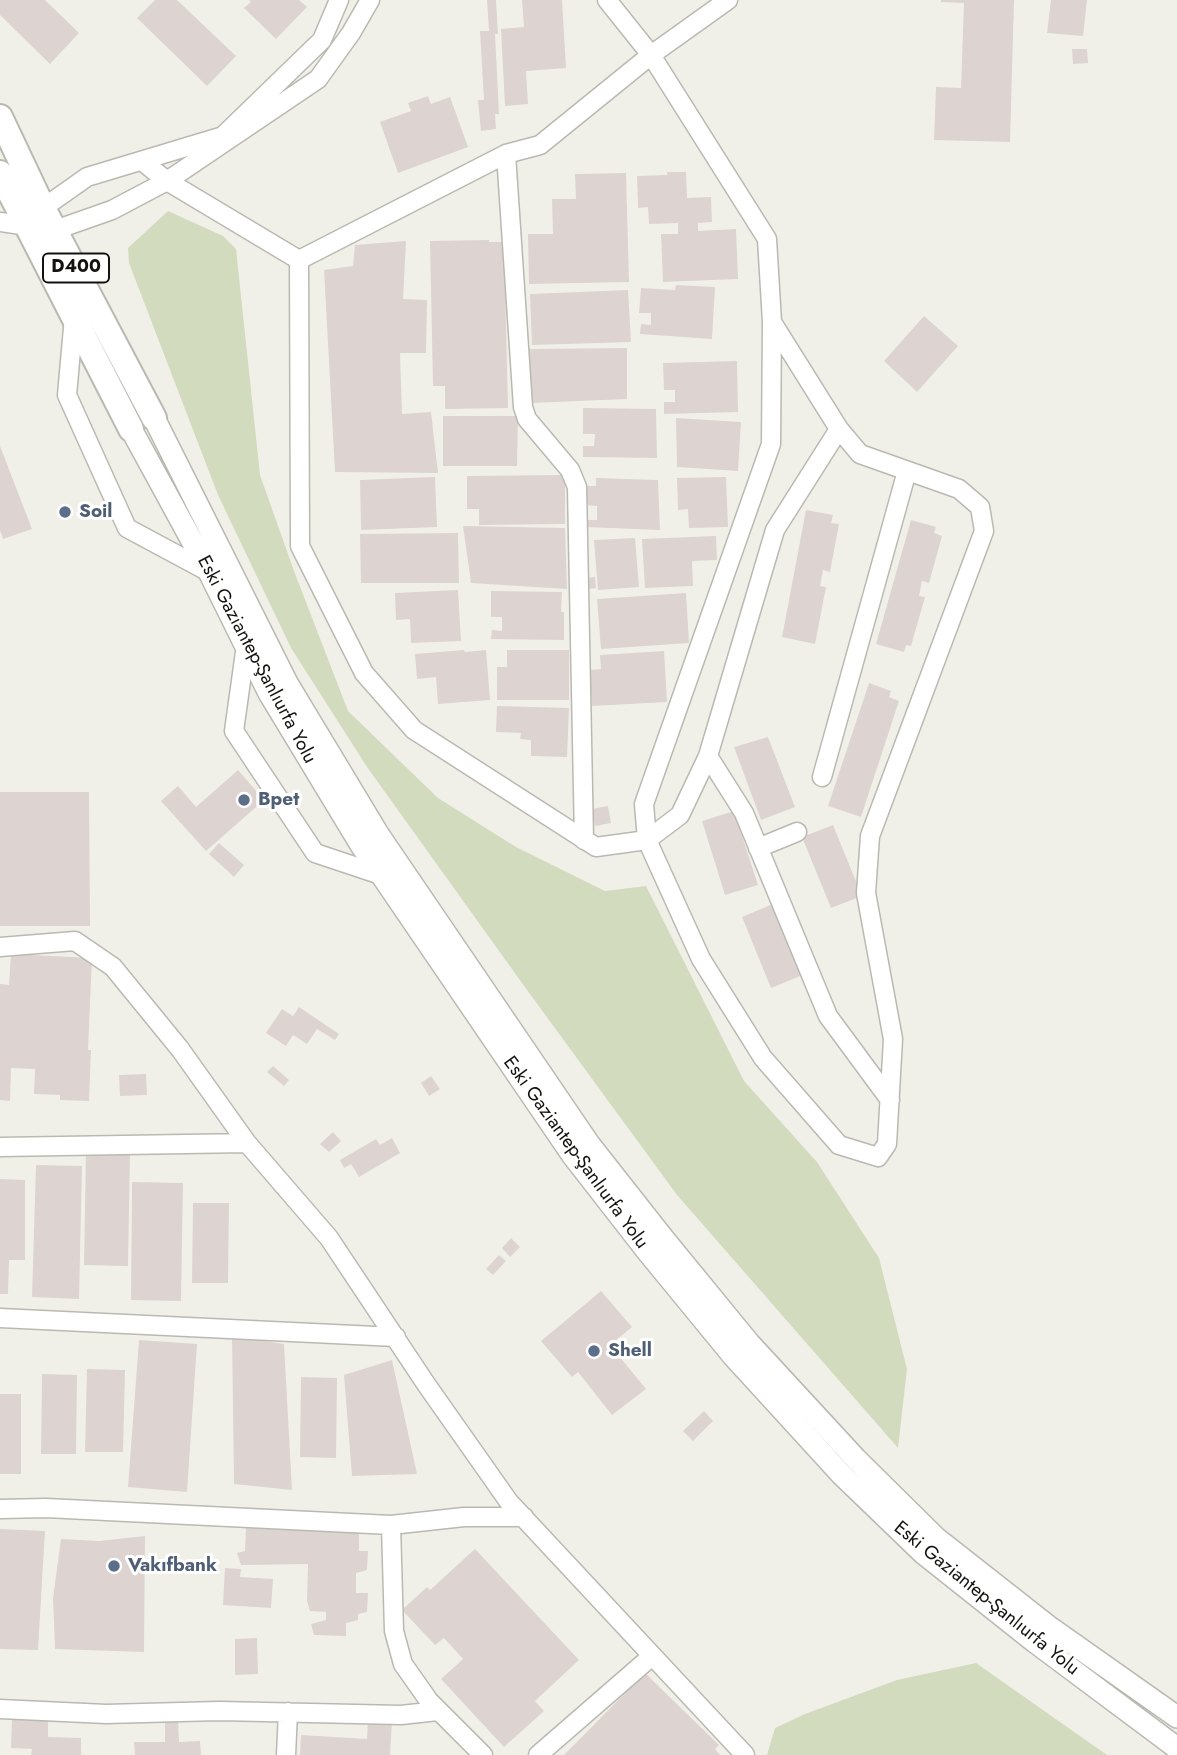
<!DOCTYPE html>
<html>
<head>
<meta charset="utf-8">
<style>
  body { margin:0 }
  canvas { display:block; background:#f1f0e8 }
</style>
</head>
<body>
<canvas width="1177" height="1755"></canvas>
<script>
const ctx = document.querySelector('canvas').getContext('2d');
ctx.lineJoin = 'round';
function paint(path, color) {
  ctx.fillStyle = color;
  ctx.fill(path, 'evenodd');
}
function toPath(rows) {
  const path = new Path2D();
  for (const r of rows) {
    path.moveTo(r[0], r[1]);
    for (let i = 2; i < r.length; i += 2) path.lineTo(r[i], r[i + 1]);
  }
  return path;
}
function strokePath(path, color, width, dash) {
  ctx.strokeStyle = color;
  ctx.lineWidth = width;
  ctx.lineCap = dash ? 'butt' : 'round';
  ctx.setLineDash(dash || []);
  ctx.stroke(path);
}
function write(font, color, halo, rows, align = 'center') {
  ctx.font = font + ' Jost,sans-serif';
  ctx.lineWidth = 6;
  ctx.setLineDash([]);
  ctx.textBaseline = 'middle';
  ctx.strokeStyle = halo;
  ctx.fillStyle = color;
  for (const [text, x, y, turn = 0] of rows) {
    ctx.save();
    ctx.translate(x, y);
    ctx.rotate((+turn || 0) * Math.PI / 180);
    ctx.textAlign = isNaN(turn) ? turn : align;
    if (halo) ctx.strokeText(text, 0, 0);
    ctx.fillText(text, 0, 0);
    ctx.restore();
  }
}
paint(toPath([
  [168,211,223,236,236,249,260,475,294,571,348,711,438,798,516,847,605,891,646,886,744,1081,817,1162,879,1258,907,1369,898,1448,677,1195,527,990,367,767,291,648,218,495,129,263,128,248],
  [976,1663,1107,1755,767,1755,775,1728,805,1714,897,1680]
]), '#d3dbbe');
paint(toPath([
  [0,0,45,0,79,33,50,64,0,15],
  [155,0,177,0,236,56,207,86,137,18],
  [249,0,299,0,307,7,276,39,244,8,251,2],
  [487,0,496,0,498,34,495,34,499,114,495,114,496,129,481,131,478,100,484,100,480,31,489,31],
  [522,0,562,0,566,68,526,71,528,104,505,106,501,29,524,27],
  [941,0,1014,0,1010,142,934,140,936,87,961,88,964,3,941,2],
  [1051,0,1087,0,1083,36,1047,33],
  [1072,49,1087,49,1088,63,1073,64],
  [428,96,431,104,450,97,468,147,398,173,380,122,411,111,408,103],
  [667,172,686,172,687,198,711,197,712,222,698,223,698,231,736,229,738,279,663,282,661,234,678,234,678,223,649,224,648,207,638,208,637,176,667,175],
  [626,173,629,282,529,284,528,234,553,234,552,199,576,199,575,174],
  [489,240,489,242,504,242,508,408,445,409,445,386,433,386,430,241],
  [406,241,403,299,427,300,426,353,400,353,402,414,431,412,438,473,335,472,324,270,353,266,355,245],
  [676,285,715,287,712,339,640,334,641,324,651,325,651,313,639,313,641,288,675,290],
  [628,290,631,342,532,345,530,294],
  [924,316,958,346,917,392,884,361],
  [627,348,627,399,531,403,529,349],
  [737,361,738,412,664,414,664,402,675,402,675,390,664,390,663,363],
  [583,408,656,409,657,458,583,457,583,446,594,446,595,434,583,434],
  [443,416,518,416,517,466,443,466],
  [676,418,741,422,738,471,677,467],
  [0,446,32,529,3,539,0,530],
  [565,475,565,524,479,525,479,509,467,509,467,476],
  [435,477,437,527,361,530,360,480],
  [726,477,728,527,689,528,688,509,678,510,677,478],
  [596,478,658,480,660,530,586,527,587,520,597,520,597,506,585,505,586,486,596,486],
  [806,510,833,515,831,523,839,524,830,572,823,570,820,586,826,587,815,644,782,637],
  [911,520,936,527,934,533,942,536,929,583,922,581,919,596,925,597,911,646,906,645,904,652,876,644],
  [463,526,565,528,567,589,471,583],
  [458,533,459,583,361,583,360,534],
  [716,536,717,560,692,561,693,586,645,588,642,539],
  [635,538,639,587,598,590,594,540],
  [595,577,596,588,589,589,587,578],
  [458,590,461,641,411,643,410,619,396,620,395,593],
  [491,591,562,592,561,612,564,612,564,640,491,639,492,630,502,631,502,617,491,617],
  [686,593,689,643,601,649,597,599],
  [464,650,465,652,486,650,490,700,438,704,436,677,417,679,415,654],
  [507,650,569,650,569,700,497,700,497,667,507,667],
  [664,651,667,702,592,706,590,670,601,669,600,655],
  [869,683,891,691,889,697,899,701,861,817,828,806],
  [497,706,569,708,567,757,531,756,531,740,520,739,521,733,496,732],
  [768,737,795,807,761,820,734,747],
  [238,770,264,800,206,851,161,801,178,786,196,807],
  [0,792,89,792,90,926,0,926],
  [608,806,611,823,595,826,592,809],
  [734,811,758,885,725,895,702,821],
  [833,825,862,896,831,908,802,837],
  [219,843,244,865,234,877,209,854],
  [773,904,803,975,771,988,742,917],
  [11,954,92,958,88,1050,91,1050,89,1101,60,1100,60,1095,34,1094,35,1069,11,1068,10,1101,0,1100,0,984,9,985],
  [299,1007,339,1034,335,1040,317,1029,307,1044,293,1035,286,1046,266,1033,282,1009,293,1016],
  [273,1066,289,1080,284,1086,267,1072],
  [146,1074,147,1095,120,1096,119,1075],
  [431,1076,440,1089,429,1096,421,1083],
  [333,1132,341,1141,329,1152,320,1144],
  [392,1138,400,1153,359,1177,351,1164,344,1168,340,1160,376,1139,380,1145],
  [86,1151,130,1152,128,1266,84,1265],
  [36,1165,82,1166,79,1299,32,1297],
  [0,1179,25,1180,25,1260,9,1260,8,1294,0,1294],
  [132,1182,183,1183,181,1301,131,1300],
  [193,1203,229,1203,228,1283,192,1283],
  [511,1238,520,1247,510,1257,502,1248],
  [499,1255,506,1261,493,1275,486,1269],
  [601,1291,632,1327,610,1345,646,1389,612,1415,578,1372,572,1377,541,1341],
  [232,1336,284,1344,292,1490,234,1484],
  [139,1340,197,1344,187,1492,128,1487],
  [392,1360,417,1474,352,1476,344,1375],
  [87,1369,125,1370,123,1452,85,1452],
  [42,1374,77,1375,76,1454,41,1454],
  [301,1377,337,1378,336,1458,300,1457],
  [0,1394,21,1394,21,1474,0,1474],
  [704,1411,713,1421,693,1441,683,1431],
  [246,1528,359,1532,359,1551,368,1551,367,1570,356,1573,356,1593,368,1593,367,1612,358,1614,358,1620,346,1623,346,1636,314,1635,311,1624,326,1620,326,1612,310,1611,307,1601,308,1564,241,1565,237,1553,245,1551],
  [0,1529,45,1531,38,1650,0,1649],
  [145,1536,144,1652,55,1649,53,1598,61,1539,99,1541],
  [475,1549,579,1660,535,1701,544,1711,504,1747,441,1679,463,1659,444,1638,435,1645,402,1610,427,1587,430,1590],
  [225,1568,241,1569,240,1577,273,1579,271,1608,223,1605],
  [257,1638,258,1674,235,1675,235,1639],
  [645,1673,719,1745,715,1749,720,1755,564,1755],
  [12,1717,48,1718,48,1737,81,1738,81,1755,31,1755,32,1749,11,1748],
  [165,1718,178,1718,179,1742,200,1741,201,1755,135,1755,134,1742,165,1742],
  [368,1719,392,1721,390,1755,300,1755,301,1735,367,1739]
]), '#ddd4d1');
const minor = toPath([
  [607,0,651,55,767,239,772,322,771,444,644,804,647,840,701,959,763,1058,839,1145,878,1157,887,1144,893,1039,866,893,870,836,984,531,980,507,959,489,860,454,839,429,772,322],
  [506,154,523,407,527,419,570,470,577,487,584,840],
  [142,161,167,181,299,260,300,546,364,673,414,730,596,847,647,840,680,815,708,756,775,530,839,429],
  [36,216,43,208,87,177,223,136,322,40,339,0],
  [0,222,55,230,112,210,167,181,318,79,351,33,370,0],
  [299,260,506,154,540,145,651,55,728,0],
  [74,317,67,395,127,528,209,572],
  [246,645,234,731,315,853,381,875],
  [708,756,744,813,828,1016,890,1100],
  [822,777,907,471],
  [758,848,797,832],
  [0,947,75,941,113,967,180,1049,247,1143,329,1238,426,1384,509,1502,745,1755],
  [0,1147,247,1143],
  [0,1318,396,1337],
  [0,1509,46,1508,391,1525,464,1517,524,1517],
  [391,1525,394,1631,403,1664,429,1701,483,1755],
  [0,1709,106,1714,219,1711,401,1715,438,1711],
  [286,1755,288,1712],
  [538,1755,652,1656]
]);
const major = toPath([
  [154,418,287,683,378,834,589,1144,663,1238,749,1343,856,1459,936,1538,1048,1626,1177,1717],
  [131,429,209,572,269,693,361,845,573,1156,647,1251,734,1357,841,1474,923,1553,1035,1642,1177,1748]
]);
const highway = toPath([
  [0,117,43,208,154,418],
  [0,173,131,429]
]);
strokePath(minor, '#bab9b1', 21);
strokePath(major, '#bab9b1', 24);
strokePath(highway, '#bab9b1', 28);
strokePath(minor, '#fff', 18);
strokePath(major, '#fff', 21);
strokePath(highway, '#fff', 24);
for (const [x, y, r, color] of [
  [65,512,7,"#5c6f8a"],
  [244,800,7,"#5c6f8a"],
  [594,1351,7,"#5c6f8a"],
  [114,1566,7,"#5c6f8a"]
]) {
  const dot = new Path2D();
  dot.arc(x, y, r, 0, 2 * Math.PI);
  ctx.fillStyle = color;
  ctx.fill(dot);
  strokePath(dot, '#fff', 2.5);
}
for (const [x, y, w] of [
  [76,268,66]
]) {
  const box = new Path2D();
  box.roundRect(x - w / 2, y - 14.5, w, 29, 5);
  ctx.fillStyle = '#fff';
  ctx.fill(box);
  strokePath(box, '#13120f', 2);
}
write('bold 18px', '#13120f', null, [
  ["D400",76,268]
]);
write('bold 19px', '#4e5e75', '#fff', [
  ["Soil",79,512],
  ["Bpet",258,800],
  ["Shell",608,1351],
  ["Vakıfbank",128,1566]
], 'left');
write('19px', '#13120f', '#fff', [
  ["Eski Gaziantep-Şanlıurfa Yolu",256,660,62],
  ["Eski Gaziantep-Şanlıurfa Yolu",575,1153,54],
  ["Eski Gaziantep-Şanlıurfa Yolu",986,1599,39]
]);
</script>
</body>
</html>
